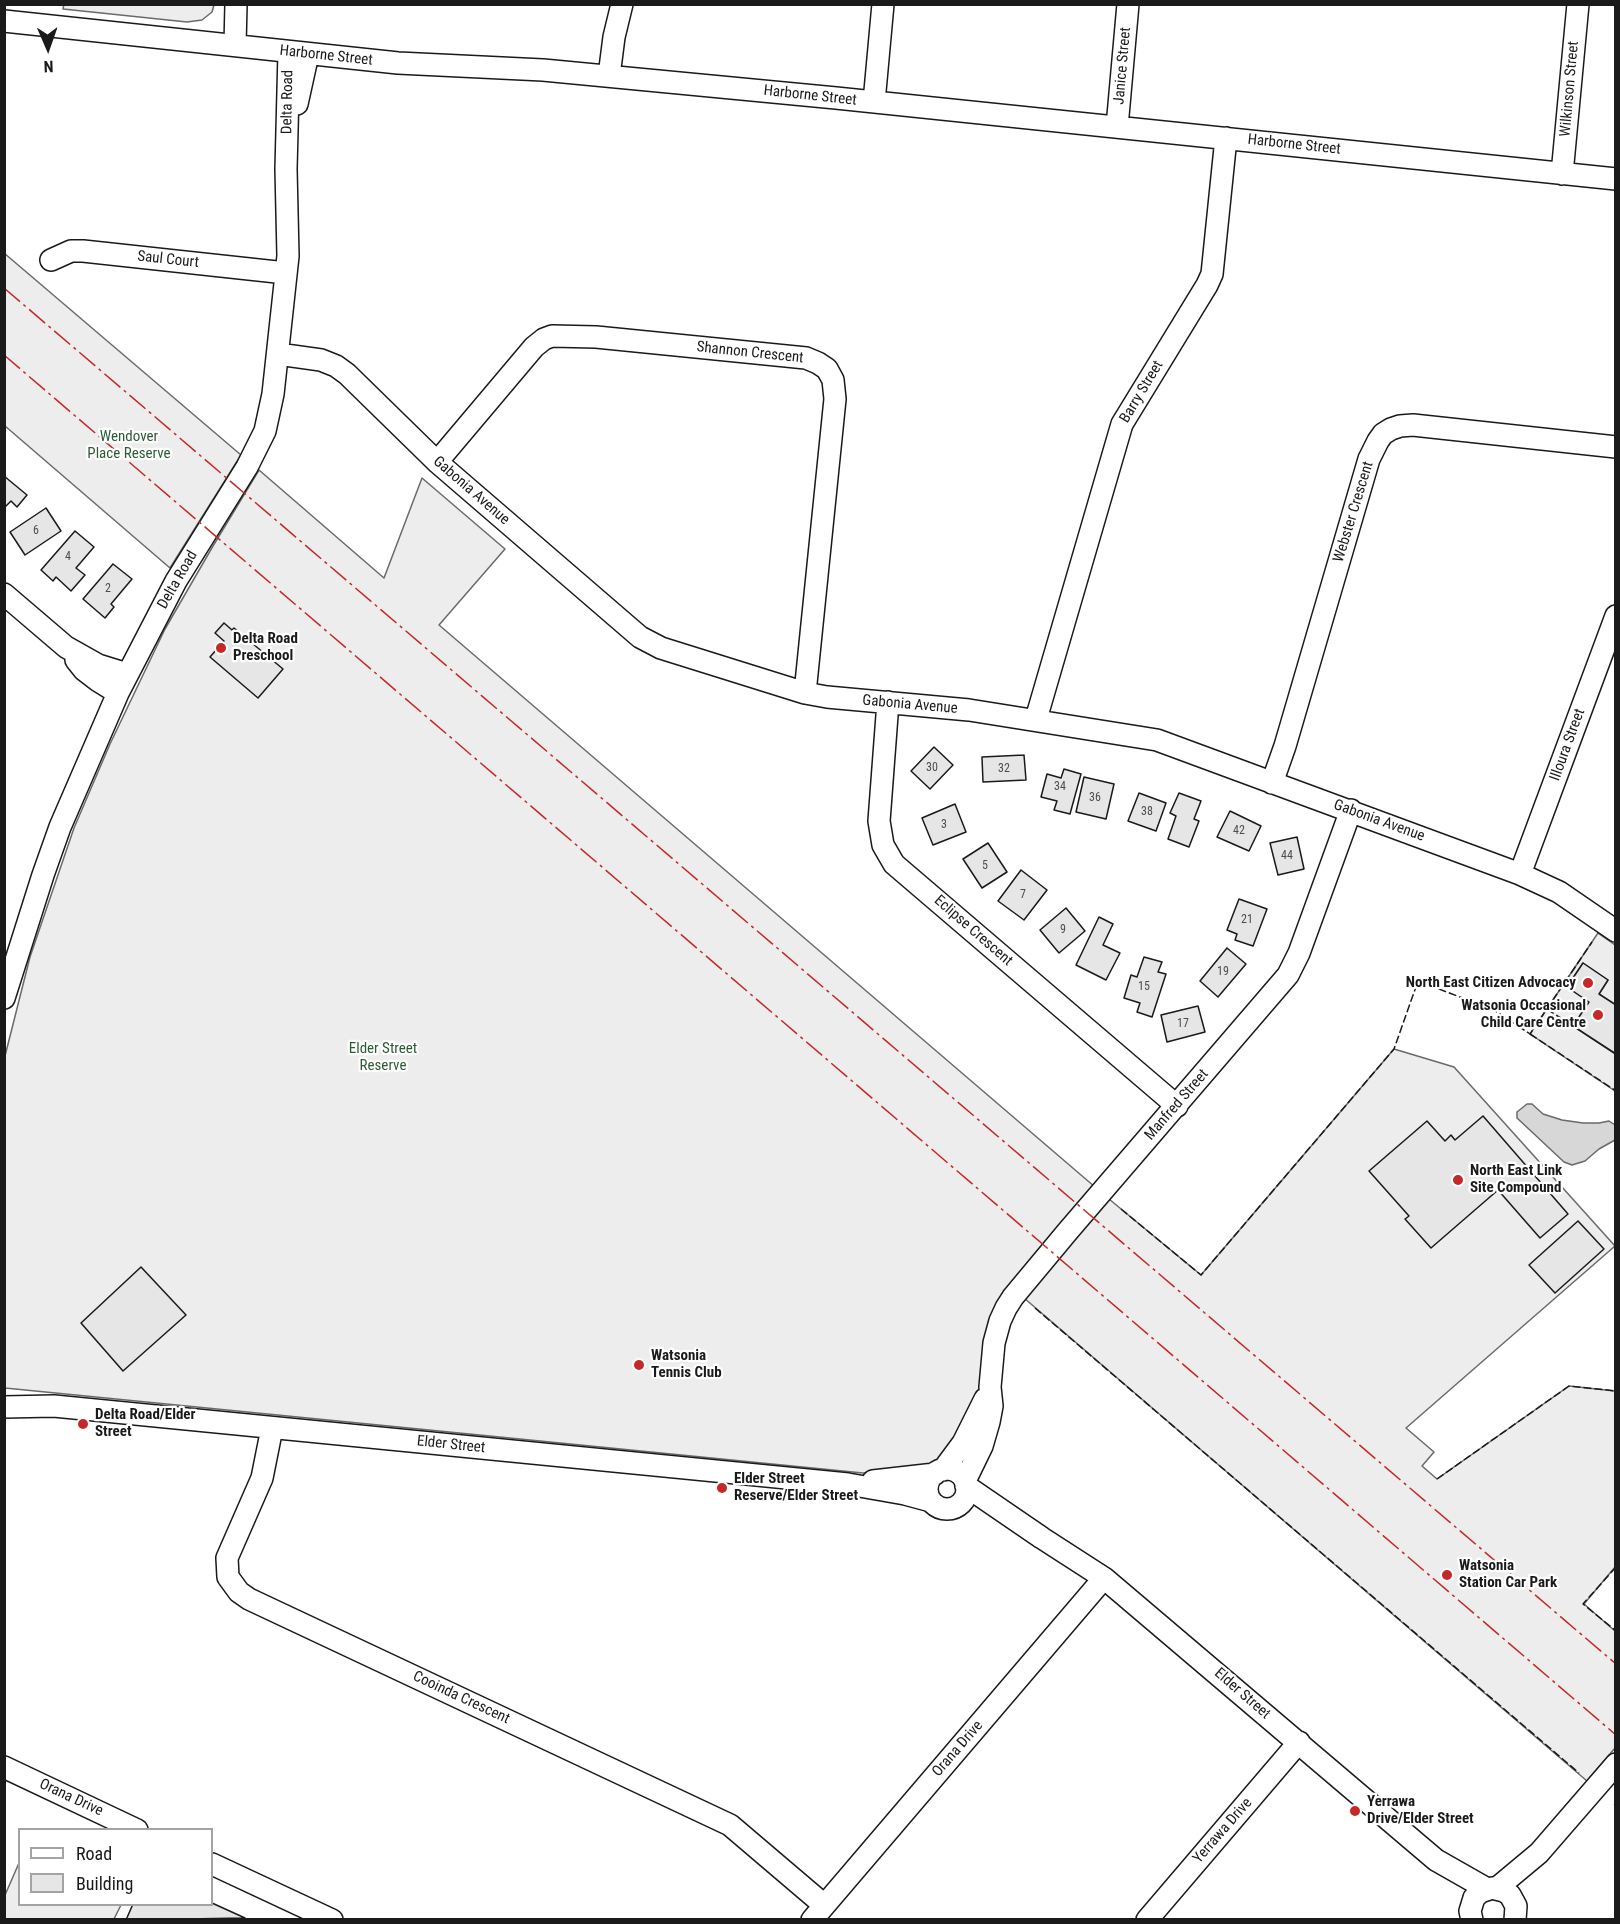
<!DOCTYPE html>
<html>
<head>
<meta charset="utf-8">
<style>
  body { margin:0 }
  #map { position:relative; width:1620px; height:1924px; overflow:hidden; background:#fff; font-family:"Roboto Condensed",sans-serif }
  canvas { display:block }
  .frame { position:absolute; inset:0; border:6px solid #1a1a1a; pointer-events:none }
  .legend { position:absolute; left:18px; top:1828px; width:195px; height:78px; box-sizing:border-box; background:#fff; border:2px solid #a3a3a3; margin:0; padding:8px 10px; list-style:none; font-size:18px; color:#1a1a1a }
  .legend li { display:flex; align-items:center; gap:12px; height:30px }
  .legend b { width:30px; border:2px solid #a3a3a3 }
  .north { position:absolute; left:18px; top:18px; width:60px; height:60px; -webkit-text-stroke:4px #fff; paint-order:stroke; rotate:178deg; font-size:16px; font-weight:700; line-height:24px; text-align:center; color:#1a1a1a }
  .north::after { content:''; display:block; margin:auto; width:21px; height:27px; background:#1a1a1a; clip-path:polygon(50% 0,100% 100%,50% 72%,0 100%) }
</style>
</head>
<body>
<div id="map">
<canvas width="1620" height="1924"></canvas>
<div class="frame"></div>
<ul class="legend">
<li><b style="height:8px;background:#fff"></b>Road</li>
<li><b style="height:16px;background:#e6e6e6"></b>Building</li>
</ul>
<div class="north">N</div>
</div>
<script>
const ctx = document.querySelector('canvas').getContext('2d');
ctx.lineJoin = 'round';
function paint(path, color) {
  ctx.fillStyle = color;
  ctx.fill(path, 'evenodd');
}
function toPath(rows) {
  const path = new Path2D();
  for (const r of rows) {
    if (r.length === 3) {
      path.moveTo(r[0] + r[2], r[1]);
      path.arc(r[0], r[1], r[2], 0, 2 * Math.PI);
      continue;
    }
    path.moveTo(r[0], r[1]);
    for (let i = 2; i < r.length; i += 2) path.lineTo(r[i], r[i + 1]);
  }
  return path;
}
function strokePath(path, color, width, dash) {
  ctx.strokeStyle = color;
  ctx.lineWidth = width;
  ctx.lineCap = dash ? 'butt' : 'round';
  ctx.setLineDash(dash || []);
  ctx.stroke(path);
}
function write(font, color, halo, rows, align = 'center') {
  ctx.font = font + ' "Roboto Condensed",sans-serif';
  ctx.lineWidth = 4.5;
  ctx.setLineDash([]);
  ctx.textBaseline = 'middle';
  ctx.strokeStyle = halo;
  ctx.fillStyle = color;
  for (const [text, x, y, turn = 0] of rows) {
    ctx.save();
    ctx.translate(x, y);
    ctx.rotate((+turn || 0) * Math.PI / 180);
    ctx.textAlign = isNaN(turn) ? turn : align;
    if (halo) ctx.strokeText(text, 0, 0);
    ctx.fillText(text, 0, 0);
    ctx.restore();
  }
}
const built = toPath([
  [64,4,214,4,214,5,212,12,202,20,187,22,63,9,64,4],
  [4,253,241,455,170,568,5,426,4,253],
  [259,470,384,578,422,478,505,549,439,625,1095,1187,1010,1286,977,1407,938,1463,926,1468,887,1473,863,1473,5,1388,5,1056,30,957,74,828,110,744,165,629,213,546,259,470],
  [1598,933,1615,945,1615,1005,1599,994,1608,980,1583,963,1567,987,1589,1002,1573,1026,1615,1054,1615,1091,1530,1034,1598,933],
  [1394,1049,1454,1067,1615,1246,1406,1428,1434,1452,1422,1466,1437,1479,1569,1386,1615,1391,1615,1567,1584,1604,1615,1631,1615,1748,1587,1781,1024,1298,1061,1254,1109,1199,1201,1275,1394,1049],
  [19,1863,20,1904,121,1905,114,1919,5,1919,5,1895,19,1863]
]);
paint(built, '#ededed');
strokePath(built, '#6a6a6a', 1.5);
const water = toPath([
  [1527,1104,1532,1104,1543,1114,1562,1120,1583,1123,1599,1123,1609,1121,1615,1125,1615,1140,1599,1149,1585,1161,1572,1165,1564,1162,1517,1118,1517,1112,1527,1104]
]);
paint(water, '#d7d7d7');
strokePath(water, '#6a6a6a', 1.5);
const building = toPath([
  [4,476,27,495,17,507,11,501,4,508,4,476],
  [46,508,61,531,25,555,10,532,46,508],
  [75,531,94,547,76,568,85,575,71,591,56,577,53,581,41,570,75,531],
  [113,564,132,579,111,604,114,607,105,618,83,599,113,564],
  [224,623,232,630,234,628,283,669,258,698,210,657,224,641,215,633,224,623],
  [934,747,953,765,930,789,911,771,934,747],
  [1024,755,1026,780,983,782,982,757,1024,755],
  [1064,769,1081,774,1070,814,1054,810,1057,801,1041,797,1047,774,1061,778,1064,769],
  [1084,777,1114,784,1106,819,1076,812,1084,777],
  [1139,793,1166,803,1156,831,1128,821,1139,793],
  [1179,793,1201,801,1194,819,1199,821,1189,847,1168,839,1176,816,1170,813,1179,793],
  [955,804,966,832,933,845,922,818,955,804],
  [1230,811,1261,826,1249,851,1217,837,1230,811],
  [1297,837,1304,869,1278,875,1270,843,1297,837],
  [988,843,1007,872,982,888,963,859,988,843],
  [1021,870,1047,890,1024,920,998,901,1021,870],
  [1239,899,1267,909,1253,946,1235,940,1237,934,1227,930,1239,899],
  [1066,908,1085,931,1059,953,1040,930,1066,908],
  [1099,917,1113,924,1103,945,1120,953,1106,980,1076,965,1099,917],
  [1227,948,1246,964,1218,997,1200,981,1227,948],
  [1144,957,1162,962,1158,972,1166,974,1152,1017,1137,1012,1140,1003,1124,998,1131,975,1137,977,1144,957],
  [1583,963,1608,980,1599,994,1616,1005,1616,1054,1573,1026,1589,1002,1567,987,1583,963],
  [1198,1006,1205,1032,1167,1042,1161,1015,1198,1006],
  [1483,1116,1568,1214,1540,1238,1498,1190,1431,1248,1405,1219,1409,1216,1369,1171,1427,1121,1445,1141,1451,1135,1455,1140,1483,1116],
  [1578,1221,1604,1249,1555,1293,1529,1265,1578,1221],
  [141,1267,186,1315,123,1371,81,1323,141,1267],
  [212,1903,245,1918,126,1920,133,1904,212,1904,212,1903]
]);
paint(building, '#e6e6e6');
strokePath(building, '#1a1a1a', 1.5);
const minor = toPath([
  [4,21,398,63,543,70,836,98,1616,179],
  [235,45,236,4],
  [609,76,614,37,622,4],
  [874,102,883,4],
  [297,104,308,54],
  [1117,127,1128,4],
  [1562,174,1578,4],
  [51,260,71,251,83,251,286,273],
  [278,354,321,360,336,366,347,374,437,462,640,637,661,648,805,693,827,697,969,710,1157,740,1520,874,1559,892,1616,931],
  [437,462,534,347,544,339,552,336,596,337,806,358,818,363,827,369,833,380,835,399,805,693],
  [4,594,66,647,98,665,127,674],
  [76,660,84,670,97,680,118,693],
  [888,702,879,821,883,845,894,864,1177,1106],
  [1036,719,1122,424,1207,285,1212,274,1226,138],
  [1272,783,1285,746,1369,459,1378,441,1383,434,1391,429,1400,426,1413,425,1616,447],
  [1520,874,1616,616],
  [4,998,43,875,60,827,118,693,176,581,247,467,265,431,273,394,288,256,286,169,289,52],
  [4,1407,54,1406,848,1484,905,1494,931,1501],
  [272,1428,262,1478,227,1558,228,1577,239,1592,249,1599,730,1825,824,1905],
  [947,1489,20],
  [943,1470,963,1443,985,1399],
  [873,1481,935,1474],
  [965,1481,982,1446,989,1422,992,1406,990,1387,994,1343,1000,1321,1006,1308,1013,1297,1068,1231,1288,975,1299,953,1351,810],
  [966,1486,1042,1538,1104,1578,1436,1860,1487,1889],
  [4,1767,137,1830],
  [212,1864,332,1920],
  [1497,1888,1539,1853,1616,1764],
  [812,1920,1104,1578],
  [1147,1920,1299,1742],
  [1472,1920,1470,1911,1474,1898,1480,1892,1492,1888,1504,1891,1510,1895,1516,1906,1515,1920]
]);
strokePath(minor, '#1a1a1a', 24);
strokePath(minor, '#fff', 21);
strokePath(toPath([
  [1547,1009,1573,1026],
  [1530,1034,1616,1091],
  [1121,1209,1201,1275,1394,1049,1418,981,1494,1010,1530,1034,1592,942],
  [1035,1308,1579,1773],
  [1437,1479,1569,1386,1616,1391],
  [1616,1567,1583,1604,1616,1631],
  [1614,1804,1616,1805]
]), '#1a1a1a', 1.5, [8, 3]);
strokePath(toPath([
  [4,288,1616,1664],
  [4,355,1616,1735]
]), '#c62828', 1.5, [21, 4.5, 3, 4.5]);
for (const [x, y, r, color] of [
  [221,648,6,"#c62828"],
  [1588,983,6,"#c62828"],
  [1598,1015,6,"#c62828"],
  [1458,1180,6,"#c62828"],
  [639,1365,6,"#c62828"],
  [83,1424,6,"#c62828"],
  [722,1488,6,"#c62828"],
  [1447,1575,6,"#c62828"],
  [1355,1811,6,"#c62828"]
]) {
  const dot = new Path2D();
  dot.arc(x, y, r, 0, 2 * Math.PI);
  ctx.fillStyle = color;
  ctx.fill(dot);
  strokePath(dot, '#fff', 2);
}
write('12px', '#4d4d4d', null, [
  ["6",36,531],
  ["4",68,557],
  ["2",108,589],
  ["30",932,768],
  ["32",1004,769],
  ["34",1060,787],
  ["36",1095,798],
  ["38",1147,812],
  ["3",944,825],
  ["42",1239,831],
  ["44",1287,856],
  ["5",985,866],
  ["7",1023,895],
  ["21",1247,920],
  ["9",1063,930],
  ["19",1223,972],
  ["15",1144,987],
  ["17",1183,1024]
]);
write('15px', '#1a1a1a', '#fff', [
  ["Harborne Street",326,56,6],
  ["Janice Street",1123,66,-85],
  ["Wilkinson Street",1570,89,-85],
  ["Harborne Street",810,96,6],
  ["Delta Road",288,102,-89],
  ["Harborne Street",1294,145,6],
  ["Saul Court",168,260,6],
  ["Shannon Crescent",750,353,6],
  ["Barry Street",1142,392,-59],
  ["Gabonia Avenue",471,491,41],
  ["Webster Crescent",1354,512,-73],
  ["Delta Road",178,580,-60],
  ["Gabonia Avenue",910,705,5],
  ["Illoura Street",1568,745,-70],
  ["Gabonia Avenue",1379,821,20],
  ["Eclipse Crescent",973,931,41],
  ["Manfred Street",1177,1105,-49],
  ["Elder Street",451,1445,6],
  ["Elder Street",1242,1694,41],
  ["Cooinda Crescent",461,1698,25],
  ["Orana Drive",958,1749,-49],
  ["Orana Drive",71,1798,25],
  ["Yerrawa Drive",1223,1831,-49]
]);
write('15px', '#2b5a34', '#fff', [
  ["Wendover",129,437],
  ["Place Reserve",129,454],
  ["Elder Street",383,1049],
  ["Reserve",383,1066]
]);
write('bold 15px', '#1a1a1a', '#fff', [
  ["Delta Road",233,639],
  ["Preschool",233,656],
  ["North East Citizen Advocacy",1576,983,"right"],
  ["Watsonia Occasional",1586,1006,"right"],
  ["Child Care Centre",1586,1023,"right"],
  ["North East Link",1470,1171],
  ["Site Compound",1470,1188],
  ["Watsonia",651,1356],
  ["Tennis Club",651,1373],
  ["Delta Road/Elder",95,1415],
  ["Street",95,1432],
  ["Elder Street",734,1479],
  ["Reserve/Elder Street",734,1496],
  ["Watsonia",1459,1566],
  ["Station Car Park",1459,1583],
  ["Yerrawa",1367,1802],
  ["Drive/Elder Street",1367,1819]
], 'left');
</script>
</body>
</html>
